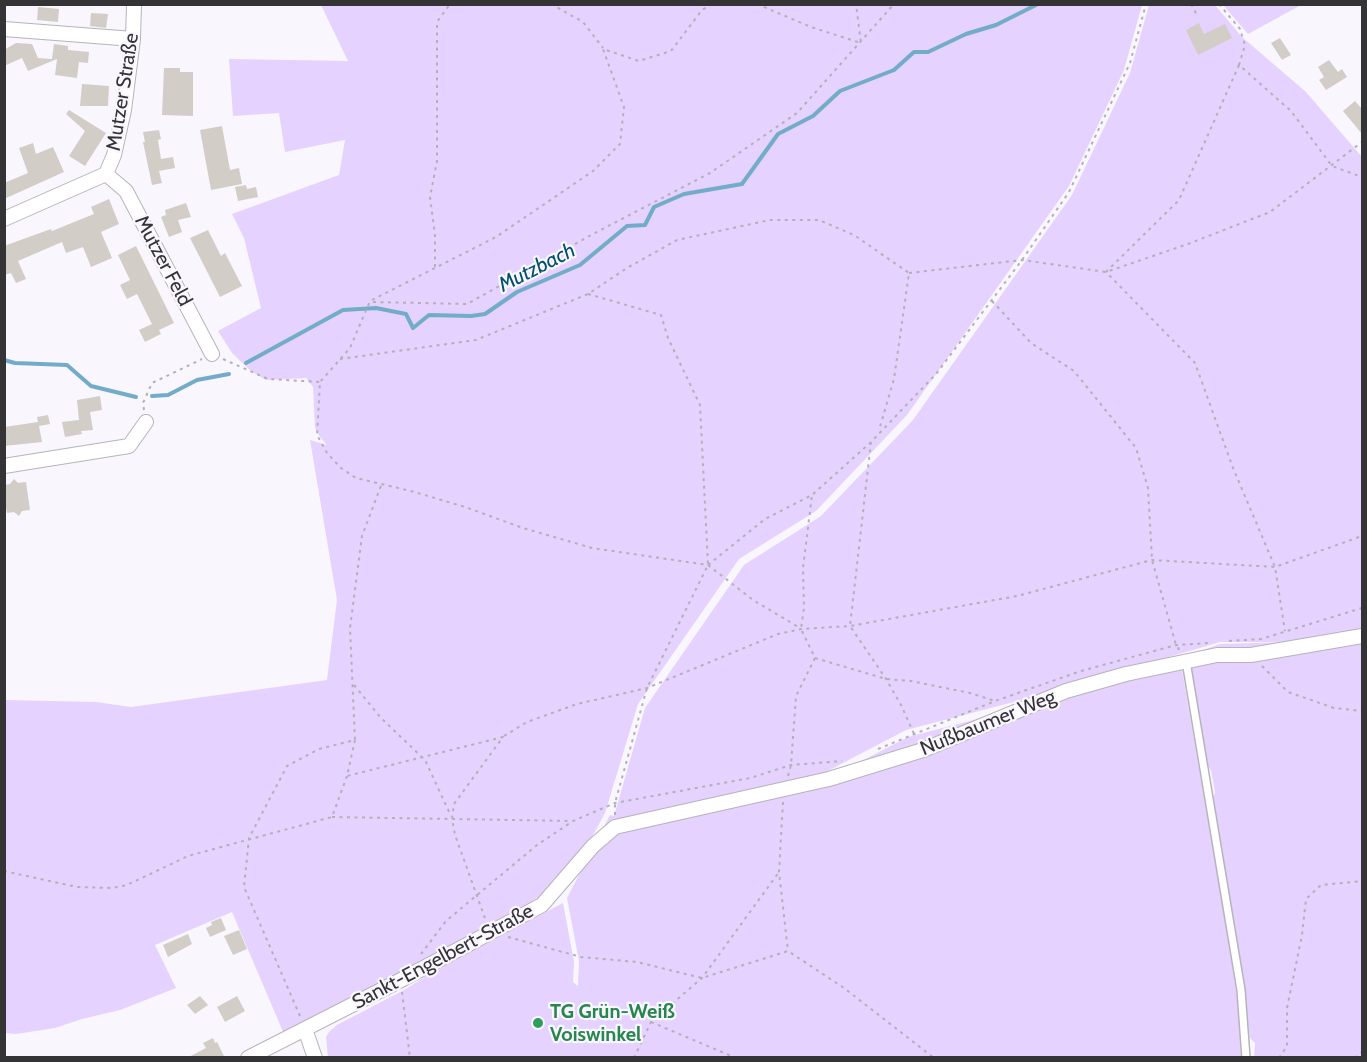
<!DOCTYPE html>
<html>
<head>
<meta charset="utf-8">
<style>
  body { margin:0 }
  #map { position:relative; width:1367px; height:1062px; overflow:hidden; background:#f9f6fe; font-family:Cabin,sans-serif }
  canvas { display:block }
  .frame { position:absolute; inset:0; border:6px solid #343336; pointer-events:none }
</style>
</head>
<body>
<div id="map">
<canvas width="1367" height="1062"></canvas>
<div class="frame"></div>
</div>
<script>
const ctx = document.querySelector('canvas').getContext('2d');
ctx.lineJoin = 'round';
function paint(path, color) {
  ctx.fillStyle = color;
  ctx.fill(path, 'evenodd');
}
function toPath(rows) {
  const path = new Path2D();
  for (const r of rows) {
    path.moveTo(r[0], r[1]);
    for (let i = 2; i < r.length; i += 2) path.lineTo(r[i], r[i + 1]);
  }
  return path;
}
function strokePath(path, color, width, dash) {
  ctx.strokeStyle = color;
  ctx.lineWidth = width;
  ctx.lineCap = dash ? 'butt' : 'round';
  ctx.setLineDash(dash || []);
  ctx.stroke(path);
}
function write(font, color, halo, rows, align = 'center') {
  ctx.font = font + ' Cabin,sans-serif';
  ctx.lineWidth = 4.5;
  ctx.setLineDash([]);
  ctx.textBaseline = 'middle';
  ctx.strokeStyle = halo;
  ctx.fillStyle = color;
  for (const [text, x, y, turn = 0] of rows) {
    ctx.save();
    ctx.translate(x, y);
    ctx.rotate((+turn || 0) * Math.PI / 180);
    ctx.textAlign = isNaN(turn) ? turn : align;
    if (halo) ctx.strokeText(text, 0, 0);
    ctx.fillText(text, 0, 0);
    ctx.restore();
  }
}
paint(toPath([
  [321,5,1142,5,1124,70,1069,186,907,415,816,511,739,559,638,704,605,813,565,887,284,1034,232,912,155,945,176,988,120,1010,82,1019,55,1028,16,1034,5,1033,4,700,96,702,131,707,327,680,337,600,310,440,327,445,320,437,315,428,313,387,306,378,266,380,251,371,232,353,218,331,261,308,244,238,232,214,339,175,345,140,285,152,279,113,233,116,229,59,348,61],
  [1149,5,1215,5,1242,37,1306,92,1362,157,1362,1057,1254,1057,1255,1043,1250,1038,1234,921,1213,801,1215,792,1211,770,1207,765,1189,655,1220,644,1292,642,1220,642,1029,698,906,730,799,786,827,779,908,737,1031,705,1180,658,1225,919,1239,1010,1241,1057,328,1058,326,1037,329,1032,337,1025,404,990,436,970,563,903,574,962,573,982,578,986,579,961,567,898,610,815,614,816,645,708,744,565,821,516,913,420,1072,195,1130,73],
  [1223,5,1301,5,1248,34]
]), '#e5d2fe');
strokePath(toPath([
  [4,360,15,363,67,365,91,386,136,397],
  [246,363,343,310,376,308,406,314,413,328,429,315,471,316,485,314,517,292,580,265,627,226,645,225,654,207,684,194,742,184,778,134,813,116,840,91,894,70,914,52,928,52,966,34,996,25,1038,4],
  [152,396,168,395,197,380,229,374]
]), '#72acc9', 4);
paint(toPath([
  [38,7,59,9,58,22,37,20],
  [91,13,108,14,106,28,90,26],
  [1199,23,1204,34,1225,24,1232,38,1198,55,1186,30],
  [1280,38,1291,55,1282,60,1271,43],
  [16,43,32,44,38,58,52,59,54,44,68,46,68,50,89,52,88,63,79,62,77,78,55,75,57,59,28,71,22,58,4,66,4,50],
  [1329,60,1338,72,1342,69,1347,77,1326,90,1319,80,1324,77,1318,67],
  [164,68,180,68,180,72,193,72,193,116,162,115],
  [82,84,109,86,108,106,80,106],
  [1355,101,1362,109,1362,134,1343,111],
  [69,110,106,133,85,166,69,156,85,131,66,114],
  [222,126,230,170,239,168,242,184,211,190,200,130],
  [159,130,161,139,158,140,161,159,173,157,175,168,159,171,162,183,152,185,143,142,145,142,143,132],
  [33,143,36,154,53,147,64,172,4,199,4,183,28,173,19,148],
  [246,185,247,189,256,187,258,197,238,201,235,187],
  [109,199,119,224,101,232,112,258,91,267,83,247,66,253,62,242,18,261,26,279,16,283,11,273,4,275,4,246,51,229,52,231,94,214,91,207],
  [186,203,191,217,178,220,182,232,169,237,161,217,166,215,165,210],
  [208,230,221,256,225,253,242,286,220,297,190,238],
  [136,246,174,323,159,330,161,334,145,342,139,330,152,324,137,294,127,299,120,285,130,280,118,255],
  [100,396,102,410,90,412,93,430,81,431,82,434,65,437,62,422,79,420,77,400],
  [48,415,50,424,39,426,42,442,4,446,4,427,38,422,37,417],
  [14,479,18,483,26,482,30,510,22,511,19,516,14,512,7,513,4,499,4,485,10,484],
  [221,918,226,930,210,937,206,928,212,925,211,922],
  [239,930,247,949,233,955,224,936],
  [188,934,192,944,168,957,163,945],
  [200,996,208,1005,195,1014,187,1005],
  [237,996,245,1011,225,1022,217,1007],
  [213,1038,215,1043,217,1042,225,1058,187,1058,206,1048,203,1043]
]), '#d3cdc7');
const lane = toPath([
  [1186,661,1241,990,1246,1058]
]);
const street = toPath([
  [4,29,133,39],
  [106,174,126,191,212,354],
  [4,219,106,174,114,155,124,110,133,39,134,4],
  [4,466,129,446,146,422],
  [305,1029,315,1058],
  [248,1058,401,980,542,905,593,846,615,827,829,779,923,750,1066,691,1126,674,1217,655,1251,655,1362,636]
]);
strokePath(lane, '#b6b3ba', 10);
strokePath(street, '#b6b3ba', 16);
strokePath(toPath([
  [551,4,583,22,603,48],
  [712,4,702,10,671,51,639,61,603,49,624,107,620,144,593,171,496,237,370,301,350,348,320,382,317,435,327,453,341,468,356,478,411,491,465,507,523,528,592,548,708,565,765,519,812,495,871,442,936,374,1022,260,1069,192,1130,63,1146,4],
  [757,4,811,27,861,43,856,4],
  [1191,4,1197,15],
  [1219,4,1240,29,1245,45,1239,65,1291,111,1332,166,1362,177],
  [1239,65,1179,200,1106,272,1195,363,1233,468,1275,567,1285,631],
  [435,267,435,235,430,197,437,161,437,22,450,4],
  [909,273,1022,260,1106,272,1188,244,1270,212,1362,142],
  [588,294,661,315,668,338,700,405,708,565,647,688,615,803,615,815],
  [992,301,1031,343,1074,371,1136,448,1148,488,1152,560,1176,645,1180,651],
  [373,302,467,304,593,234,710,173,797,113,894,4],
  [223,359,268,379,320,382],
  [340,359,476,340,588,294,627,268,677,240,770,220,819,220,854,235,909,273,894,379,879,430],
  [144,410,143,403,152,383,202,359],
  [871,442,850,626,886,679,901,705,915,736],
  [708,565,753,600,800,628],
  [1229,641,1261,639,1362,608],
  [815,658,886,679,911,681,970,693,995,701],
  [1262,666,1288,692,1334,708,1362,711],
  [354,685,381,718,425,760,451,816],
  [504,736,527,722,577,704,647,688,778,634,801,629,850,626,1017,596,1152,560,1275,567,1362,536],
  [355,740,347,776,503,737,454,804,452,819,455,835,486,921],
  [878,749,995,701,1081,671,1176,645,1208,643],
  [788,776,791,765,796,696,815,658,801,629,804,608,803,568,812,495],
  [783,802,779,872,788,951],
  [332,817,572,821],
  [4,871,77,887,112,888,127,885,188,856,332,817,347,776],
  [508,937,581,957,637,962,702,978,788,951,844,988,934,1058],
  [421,954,446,921,537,845,573,821,615,803,750,778,791,765,842,761],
  [402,992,410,1058],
  [300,1016,244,887,249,838,287,766,319,749,355,740,350,628,362,536,382,483],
  [651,1022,736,1058],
  [634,1058,651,1022,702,978,779,872],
  [1279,1058,1287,1046,1287,1008,1302,935,1306,899,1321,885,1362,881],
  [1355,1058,1362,1052]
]), '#b3b1b7', 2, [3, 4.5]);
strokePath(lane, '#fff', 7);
strokePath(street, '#fff', 14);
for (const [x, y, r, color] of [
  [538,1023,6,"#2e9e5b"]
]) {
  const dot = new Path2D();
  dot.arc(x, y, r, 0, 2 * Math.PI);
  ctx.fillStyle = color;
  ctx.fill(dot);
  strokePath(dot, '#f9f6fe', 2);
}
write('20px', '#343336', '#f9f6fe', [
  ["Mutzer Straße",123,92,-81],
  ["Mutzer Feld",163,261,62],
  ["Nußbaumer Weg",988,723,-22],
  ["Sankt-Engelbert-Straße",443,957,-28]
]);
write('bold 20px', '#27864d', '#f9f6fe', [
  ["TG Grün-Weiß",550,1012],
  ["Voiswinkel",550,1035]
], 'left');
write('italic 21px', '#00516e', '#f9f6fe', [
  ["Mutzbach",537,268,-27]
]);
</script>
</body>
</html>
